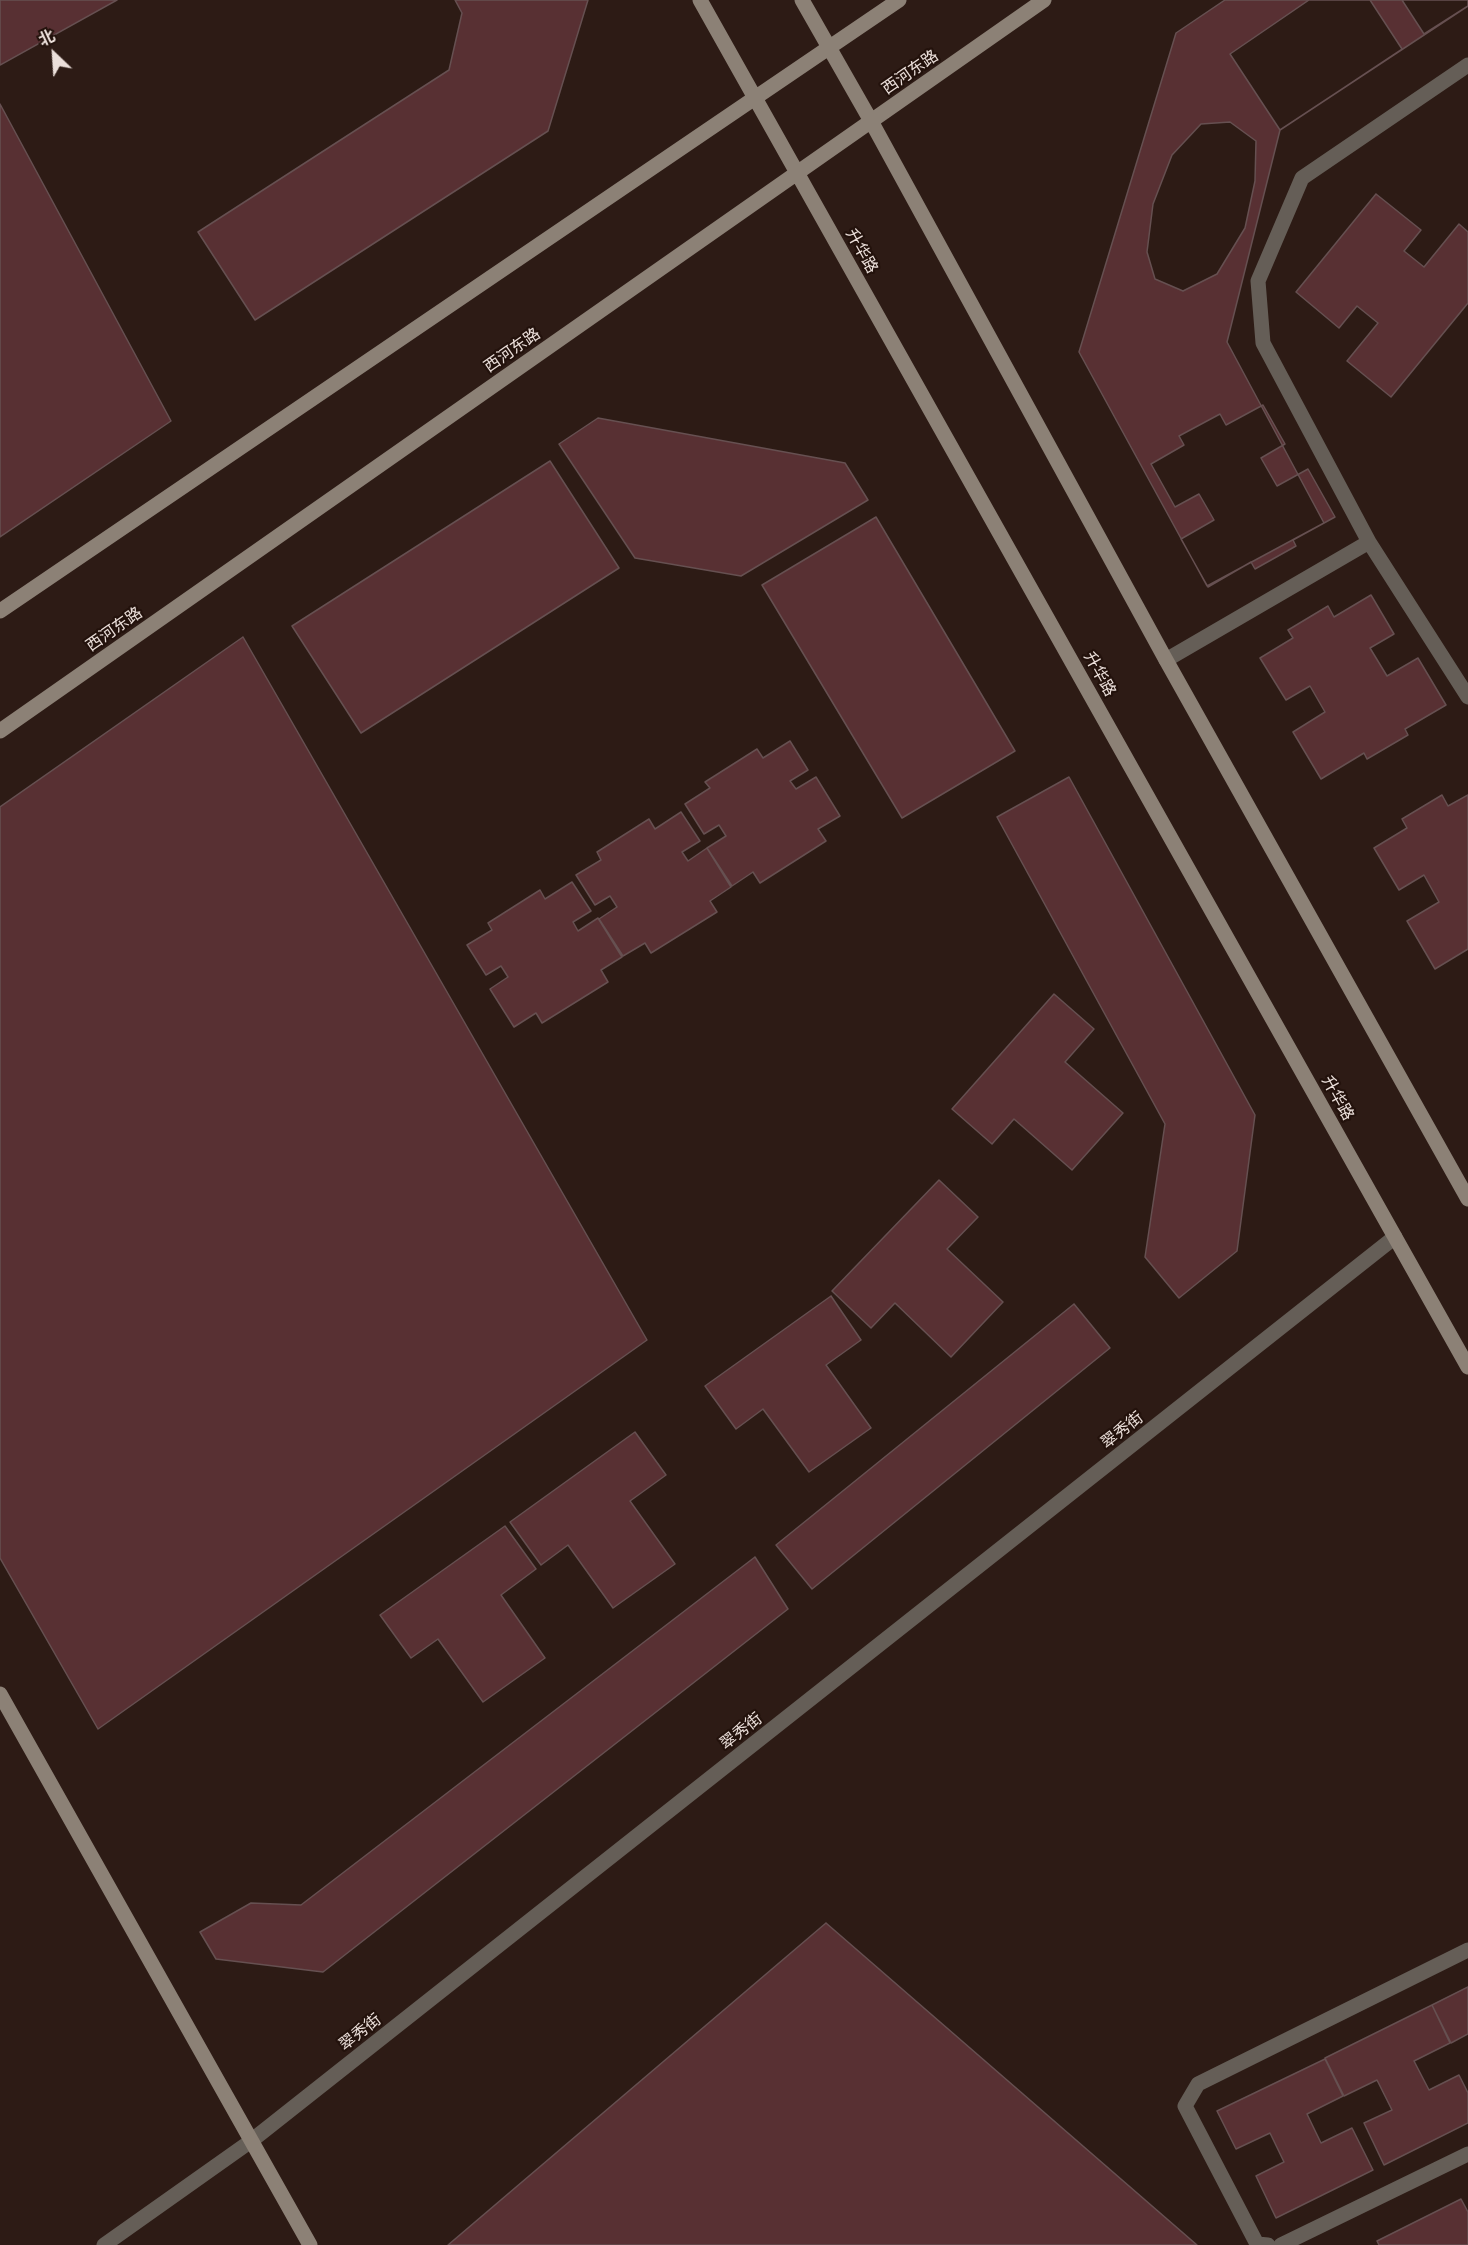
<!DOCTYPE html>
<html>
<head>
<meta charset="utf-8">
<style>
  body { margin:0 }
  #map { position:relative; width:1468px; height:2245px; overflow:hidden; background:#2d1b15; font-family:Ubuntu,"Noto Sans SC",sans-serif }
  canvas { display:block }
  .north { position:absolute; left:24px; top:24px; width:60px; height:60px; -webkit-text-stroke:4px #23120c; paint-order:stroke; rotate:335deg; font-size:16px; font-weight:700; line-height:24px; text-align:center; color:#ebdfda }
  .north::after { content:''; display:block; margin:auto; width:21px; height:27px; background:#ebdfda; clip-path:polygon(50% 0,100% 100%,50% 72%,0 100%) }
</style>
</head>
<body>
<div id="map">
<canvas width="1468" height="2245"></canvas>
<div class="north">北</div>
</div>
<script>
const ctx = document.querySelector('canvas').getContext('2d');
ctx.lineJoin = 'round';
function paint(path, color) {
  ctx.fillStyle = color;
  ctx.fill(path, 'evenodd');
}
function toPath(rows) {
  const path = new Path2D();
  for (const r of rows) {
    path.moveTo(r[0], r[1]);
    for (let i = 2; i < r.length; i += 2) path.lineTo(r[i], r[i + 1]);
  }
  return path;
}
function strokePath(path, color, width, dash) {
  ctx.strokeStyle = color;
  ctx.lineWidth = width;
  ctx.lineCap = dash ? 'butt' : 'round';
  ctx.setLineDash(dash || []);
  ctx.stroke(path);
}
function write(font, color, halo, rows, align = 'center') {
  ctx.font = font + ' Ubuntu,"Noto Sans SC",sans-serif';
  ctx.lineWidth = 4.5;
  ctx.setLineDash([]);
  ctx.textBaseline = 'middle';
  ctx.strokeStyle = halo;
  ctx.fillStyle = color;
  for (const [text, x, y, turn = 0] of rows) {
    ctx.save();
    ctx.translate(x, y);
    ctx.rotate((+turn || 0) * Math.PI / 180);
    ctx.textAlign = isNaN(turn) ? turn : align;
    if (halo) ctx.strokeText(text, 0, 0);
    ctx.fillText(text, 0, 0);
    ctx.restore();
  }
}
const building = toPath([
  [0,0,117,0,0,65,0,0],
  [455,0,588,0,548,131,255,320,198,232,449,70,462,13,455,0],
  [1225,0,1468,0,1468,6,1280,130,1227,342,1324,523,1207,586,1079,352,1176,33,1225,0],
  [1309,0,1370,0,1402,49,1280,130,1230,54,1309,0],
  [1402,0,1468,0,1468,6,1424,34,1402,0],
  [0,104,171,421,0,537,0,104],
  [1230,122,1256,141,1255,181,1245,228,1217,274,1183,291,1155,279,1147,252,1153,204,1172,155,1201,124,1230,122],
  [1376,194,1421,230,1404,251,1424,267,1459,224,1468,232,1468,303,1391,397,1347,361,1378,323,1357,306,1339,328,1296,292,1376,194],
  [1263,405,1285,444,1261,458,1277,486,1308,469,1335,517,1293,540,1296,546,1255,569,1251,562,1208,587,1181,539,1214,520,1199,494,1175,507,1151,464,1184,445,1179,436,1220,414,1226,425,1263,405],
  [598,418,845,463,868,500,741,576,635,558,559,444,598,418],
  [550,461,619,568,361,733,292,626,550,461],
  [876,517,1015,751,902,818,762,585,876,517],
  [1371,595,1394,634,1370,648,1387,676,1418,658,1446,705,1405,729,1408,735,1367,759,1364,753,1321,779,1293,732,1325,712,1310,686,1286,700,1260,658,1293,638,1288,630,1328,606,1334,617,1371,595],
  [243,637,647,1340,98,1729,0,1558,0,807,243,637],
  [790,741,808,770,790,781,796,789,816,777,840,816,818,829,826,841,760,883,753,872,732,886,707,848,726,836,719,825,704,834,685,804,710,788,705,782,757,749,763,758,790,741],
  [1069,777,1255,1115,1237,1251,1179,1298,1145,1257,1165,1124,997,817,1069,777],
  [1442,795,1448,806,1468,795,1468,949,1435,969,1407,921,1439,902,1424,875,1399,890,1374,848,1407,828,1402,819,1442,795],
  [681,812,700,841,682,852,688,861,707,848,731,887,710,901,717,912,651,953,645,943,623,956,599,919,617,907,610,896,595,905,576,875,601,860,597,852,649,819,655,829,681,812],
  [572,882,591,911,573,922,578,931,598,918,622,957,601,970,608,982,542,1023,536,1013,514,1027,490,989,508,977,501,966,486,975,467,945,492,930,488,923,540,890,545,899,572,882],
  [1054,994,1094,1029,1065,1062,1123,1113,1072,1170,1014,1119,992,1144,952,1109,1054,994],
  [939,1180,978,1217,947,1249,1003,1302,951,1357,895,1303,871,1328,832,1291,939,1180],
  [831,1296,861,1340,826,1365,871,1428,809,1472,763,1409,736,1429,705,1386,831,1296],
  [1074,1304,1110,1348,812,1589,776,1545,1074,1304],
  [635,1432,666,1475,630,1501,675,1564,613,1608,568,1545,541,1565,510,1522,635,1432],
  [505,1526,536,1569,501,1595,545,1658,483,1702,438,1639,411,1658,380,1615,505,1526],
  [755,1557,788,1609,323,1972,216,1959,200,1932,251,1903,301,1905,755,1557],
  [826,1923,1197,2245,448,2245,826,1923],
  [1468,1987,1468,2034,1451,2043,1432,2005,1468,1987],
  [1432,2005,1450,2043,1414,2061,1429,2090,1459,2075,1468,2093,1468,2123,1384,2165,1364,2123,1392,2110,1377,2080,1344,2096,1325,2058,1432,2005],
  [1325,2059,1343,2096,1307,2114,1321,2143,1352,2128,1373,2170,1276,2218,1256,2176,1284,2162,1270,2133,1236,2149,1217,2111,1325,2059],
  [1461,2199,1468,2212,1468,2245,1379,2245,1377,2241,1461,2199]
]);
paint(building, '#583033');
strokePath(building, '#665051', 1.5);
strokePath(toPath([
  [1468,65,1302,178,1258,281,1263,343,1369,542,1468,697],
  [1166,660,1369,542],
  [104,2245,251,2141,1395,1237],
  [1268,2245,1257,2244,1185,2106,1198,2084,1468,1950],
  [1281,2245,1468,2154]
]), '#655e57', 15);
strokePath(toPath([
  [700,0,1468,1367],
  [802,0,871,121,1166,660,1468,1199],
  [0,611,899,0],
  [0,731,1044,0],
  [0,1694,310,2245]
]), '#8c8176', 15);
write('16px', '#ebdfda', '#23120c', [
  ["西河东路",910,72,-35],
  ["升华路",862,251,61],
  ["西河东路",512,350,-35],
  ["西河东路",114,629,-35],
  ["升华路",1100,674,61],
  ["升华路",1338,1098,61],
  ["翠秀街",1122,1430,-38],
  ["翠秀街",741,1731,-38],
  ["翠秀街",360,2032,-38]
]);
</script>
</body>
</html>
